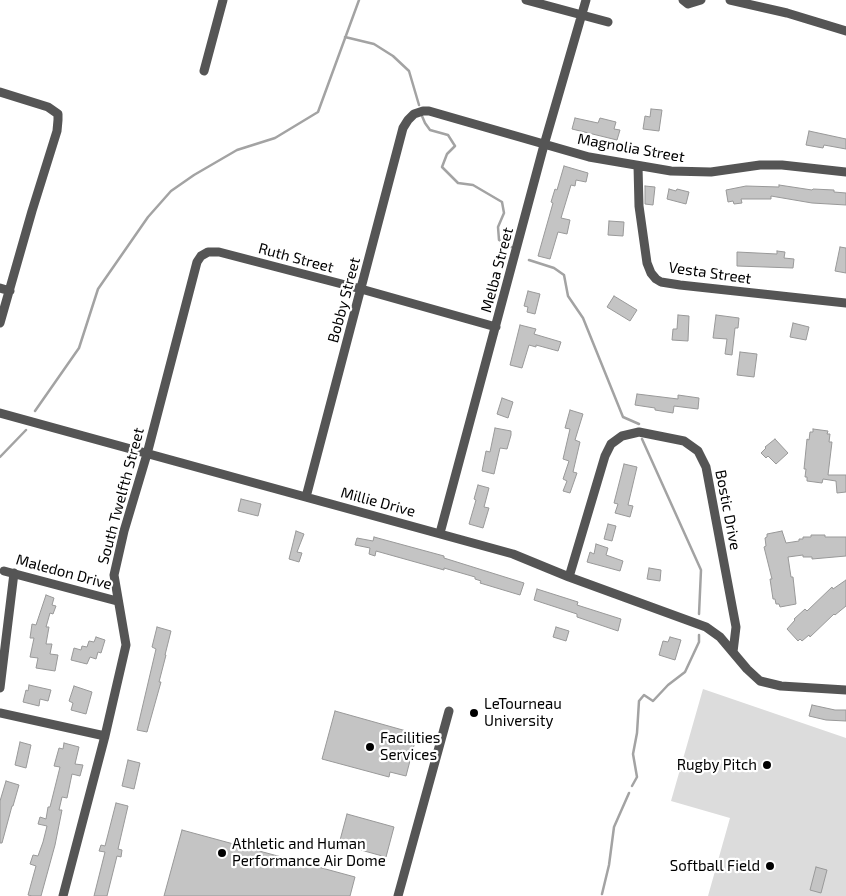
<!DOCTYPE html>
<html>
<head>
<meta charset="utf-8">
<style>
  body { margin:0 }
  canvas { display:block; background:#fff }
</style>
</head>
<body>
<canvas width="846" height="896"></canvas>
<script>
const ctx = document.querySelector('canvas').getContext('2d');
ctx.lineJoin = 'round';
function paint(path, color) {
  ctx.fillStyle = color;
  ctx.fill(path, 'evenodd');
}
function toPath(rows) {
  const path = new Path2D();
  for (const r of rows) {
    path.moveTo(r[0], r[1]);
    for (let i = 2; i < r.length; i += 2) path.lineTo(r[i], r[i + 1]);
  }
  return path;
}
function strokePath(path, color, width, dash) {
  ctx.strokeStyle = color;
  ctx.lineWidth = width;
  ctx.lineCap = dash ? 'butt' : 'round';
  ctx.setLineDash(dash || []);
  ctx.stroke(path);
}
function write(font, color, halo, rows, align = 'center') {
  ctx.font = font + ' "Exo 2",sans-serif';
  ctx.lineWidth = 4.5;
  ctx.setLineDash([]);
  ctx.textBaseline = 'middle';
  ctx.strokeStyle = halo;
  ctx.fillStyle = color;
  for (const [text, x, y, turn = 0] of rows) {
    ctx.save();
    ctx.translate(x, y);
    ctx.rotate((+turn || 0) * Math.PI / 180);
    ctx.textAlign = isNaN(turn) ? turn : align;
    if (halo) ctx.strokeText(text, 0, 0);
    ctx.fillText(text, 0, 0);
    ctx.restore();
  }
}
paint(toPath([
  [703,689,846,738,846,896,708,896,730,818,671,801]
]), '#dcdcdc');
strokePath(toPath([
  [345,37,374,44,393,56,409,71,419,105],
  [422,116,425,123,430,130,448,135,455,146,447,154,442,167,458,183,473,185,502,202,504,213,498,227,499,240,511,247],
  [529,260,554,268,564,275,568,296,583,318,623,417,639,424],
  [35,411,79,348,98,289,148,217,171,191,194,175,237,150,275,138,318,112,359,0],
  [642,439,701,570,699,614],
  [0,457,26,430],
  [632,786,637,777,633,754,637,733,639,701,644,695,653,701,668,685,685,672,699,642,699,635],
  [602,894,609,865,614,827,629,793]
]), '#a3a3a3', 2.5);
const building = toPath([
  [651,109,662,110,659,131,643,129,645,116,650,117,651,109],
  [575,118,598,123,600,118,616,122,614,129,620,130,617,140,572,129,575,118],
  [809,131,846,139,846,149,824,145,823,148,806,145,809,131],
  [564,166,588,173,586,182,576,180,575,186,571,185,561,218,570,220,567,234,558,232,550,259,538,256,553,203,551,202,555,189,557,190,564,166],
  [779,185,812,190,813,189,834,190,834,192,846,193,846,205,812,203,771,196,771,199,741,199,742,203,734,204,733,201,728,202,726,190,746,186,779,187,779,185],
  [645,186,655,187,653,205,645,204,645,186],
  [669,189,676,191,677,189,689,192,686,204,667,199,669,189],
  [609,221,624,222,623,236,608,235,609,221],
  [840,247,846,248,846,273,835,271,840,247],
  [777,251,785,252,784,258,794,259,793,268,737,266,737,252,777,254,777,251],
  [528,291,540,294,535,314,527,312,528,307,524,306,528,291],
  [614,296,637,310,630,321,607,307,614,296],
  [678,315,689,316,688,341,672,340,673,329,677,329,678,315],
  [716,315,739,318,738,328,735,328,732,355,725,354,727,339,713,338,716,315],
  [793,323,809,327,806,340,790,337,793,323],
  [520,325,536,329,534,334,561,342,558,351,536,345,536,347,529,345,522,368,510,365,520,325],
  [740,352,757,354,754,377,737,375,740,352],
  [637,394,678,399,678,395,699,398,698,409,674,406,673,413,655,410,655,408,635,405,637,394],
  [502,398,513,402,508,418,497,414,502,398],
  [570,410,583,414,575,440,580,442,573,472,577,473,570,493,563,491,567,481,563,479,569,461,563,459,570,429,565,428,570,410],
  [495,428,511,431,511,435,507,449,500,448,494,474,482,471,486,451,490,452,495,428],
  [813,429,828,431,827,434,830,434,829,442,832,442,828,475,846,475,846,492,837,493,836,481,823,479,822,483,807,481,807,477,805,477,806,469,804,469,807,439,809,440,810,432,813,432,813,429],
  [775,439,788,453,776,464,768,456,766,458,761,453,766,448,765,447,775,439],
  [624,464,637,467,628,505,633,506,630,517,615,513,618,504,614,503,624,464],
  [478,485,489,488,484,507,489,508,483,528,469,524,476,500,474,499,478,485],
  [241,499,261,504,258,516,238,511,241,499],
  [608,524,616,526,612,541,604,539,608,524],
  [296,531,304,534,297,552,302,553,299,562,289,559,296,531],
  [782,531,786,543,799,541,799,539,803,539,803,537,811,537,811,535,825,535,825,537,846,537,846,556,812,559,812,557,803,557,803,555,788,557,791,577,793,577,796,604,780,607,779,604,776,604,775,599,773,599,770,579,772,579,764,547,766,546,765,538,767,537,767,534,782,531],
  [374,537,444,556,444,558,524,583,520,595,480,583,481,581,475,579,475,577,444,568,444,570,376,551,375,556,369,554,370,548,355,545,357,538,373,541,374,537],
  [596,544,608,548,606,555,623,561,620,571,587,562,590,552,594,554,596,544],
  [649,568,661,570,660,581,647,579,649,568],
  [846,580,846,606,835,615,834,614,810,637,809,635,802,641,800,639,798,641,787,629,795,620,794,619,805,609,807,611,832,587,833,589,846,580],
  [537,589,578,602,577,605,621,619,618,631,577,617,577,614,534,600,537,589],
  [46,595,54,598,52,605,56,606,53,614,50,613,46,627,49,627,46,644,52,644,50,654,58,655,55,671,36,668,38,658,30,657,34,638,30,638,32,624,36,625,46,595],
  [157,627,171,631,165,655,166,655,159,682,161,682,147,732,137,730,156,649,152,647,157,627],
  [556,627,569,631,566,641,553,637,556,627],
  [96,637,105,640,101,653,98,652,96,659,90,657,87,664,71,660,74,648,81,650,82,646,87,647,89,641,94,642,96,637],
  [670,637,681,640,675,660,659,655,663,641,668,642,670,637],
  [29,685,51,690,48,701,40,699,39,706,23,702,26,690,28,691,29,685],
  [74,686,92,692,86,714,71,710,73,703,69,701,74,686],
  [812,705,835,710,846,710,846,721,826,720,809,716,812,705],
  [335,711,417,734,406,776,390,772,389,777,322,759,335,711],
  [20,742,31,745,26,768,15,765,20,742],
  [64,743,79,747,75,764,83,765,80,776,72,774,67,798,62,797,59,810,62,810,55,845,41,896,32,896,28,895,36,866,30,864,33,855,38,856,43,842,47,826,38,824,40,817,46,819,48,807,50,807,60,767,54,766,59,748,63,749,64,743],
  [128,760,140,763,134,789,122,786,128,760],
  [6,781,19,785,13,806,12,806,2,843,0,843,0,801,6,781],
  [116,803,128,806,118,849,122,850,121,857,117,856,107,896,94,896,105,852,99,851,101,845,105,846,116,803],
  [347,814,394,827,386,857,339,844,347,814],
  [182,830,355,877,350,896,164,896,182,830],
  [816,867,827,870,821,893,810,890,816,867]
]);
paint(building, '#c4c4c4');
strokePath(building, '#999', 1);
strokePath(toPath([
  [526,0,608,22],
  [683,0,688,4,701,0],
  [730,0,787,13,846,31],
  [204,71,223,0],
  [0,92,48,107,58,114,58,120,57,131,32,211,0,323],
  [638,166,639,206,647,263,651,273,656,279,661,282,680,285,846,303],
  [0,288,10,291],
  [0,413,513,554,569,577,706,627,720,637,747,669,760,681,781,686,846,690],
  [306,497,403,128,408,120,414,114,423,111,429,111,589,157,671,171,711,172,760,165,782,165,846,172],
  [440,533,544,145,586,0],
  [4,571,117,601],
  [569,577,605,456,611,444,622,436,639,432,684,441,698,451,706,467,736,627,733,652],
  [0,688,14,573],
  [0,713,105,736],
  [63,896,105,736,126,645,114,575,124,531,147,454,197,262,201,256,208,252,219,252,361,289,496,327],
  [398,896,449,711]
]), '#555', 9);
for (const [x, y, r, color] of [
  [474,713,5,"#000"],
  [370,747,5,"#000"],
  [767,765,5,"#000"],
  [222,853,5,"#000"],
  [770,866,5,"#000"]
]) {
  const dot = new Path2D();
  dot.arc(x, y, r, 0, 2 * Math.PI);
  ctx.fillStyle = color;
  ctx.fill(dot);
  strokePath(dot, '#fff', 2);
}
write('15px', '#000', '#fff', [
  ["Magnolia Street",631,148,10],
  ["Ruth Street",296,258,15],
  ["Melba Street",497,270,-75],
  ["Vesta Street",710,273,8],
  ["Bobby Street",344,300,-75],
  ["South Twelfth Street",121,496,-75],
  ["Millie Drive",378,502,15],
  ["Bostic Drive",728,510,79],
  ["Maledon Drive",64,572,15]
]);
write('15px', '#000', '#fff', [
  ["LeTourneau",484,704],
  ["University",484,721],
  ["Facilities",380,738],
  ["Services",380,755],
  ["Rugby Pitch",757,765,"right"],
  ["Athletic and Human",232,844],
  ["Performance Air Dome",232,861],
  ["Softball Field",760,866,"right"]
], 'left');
</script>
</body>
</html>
